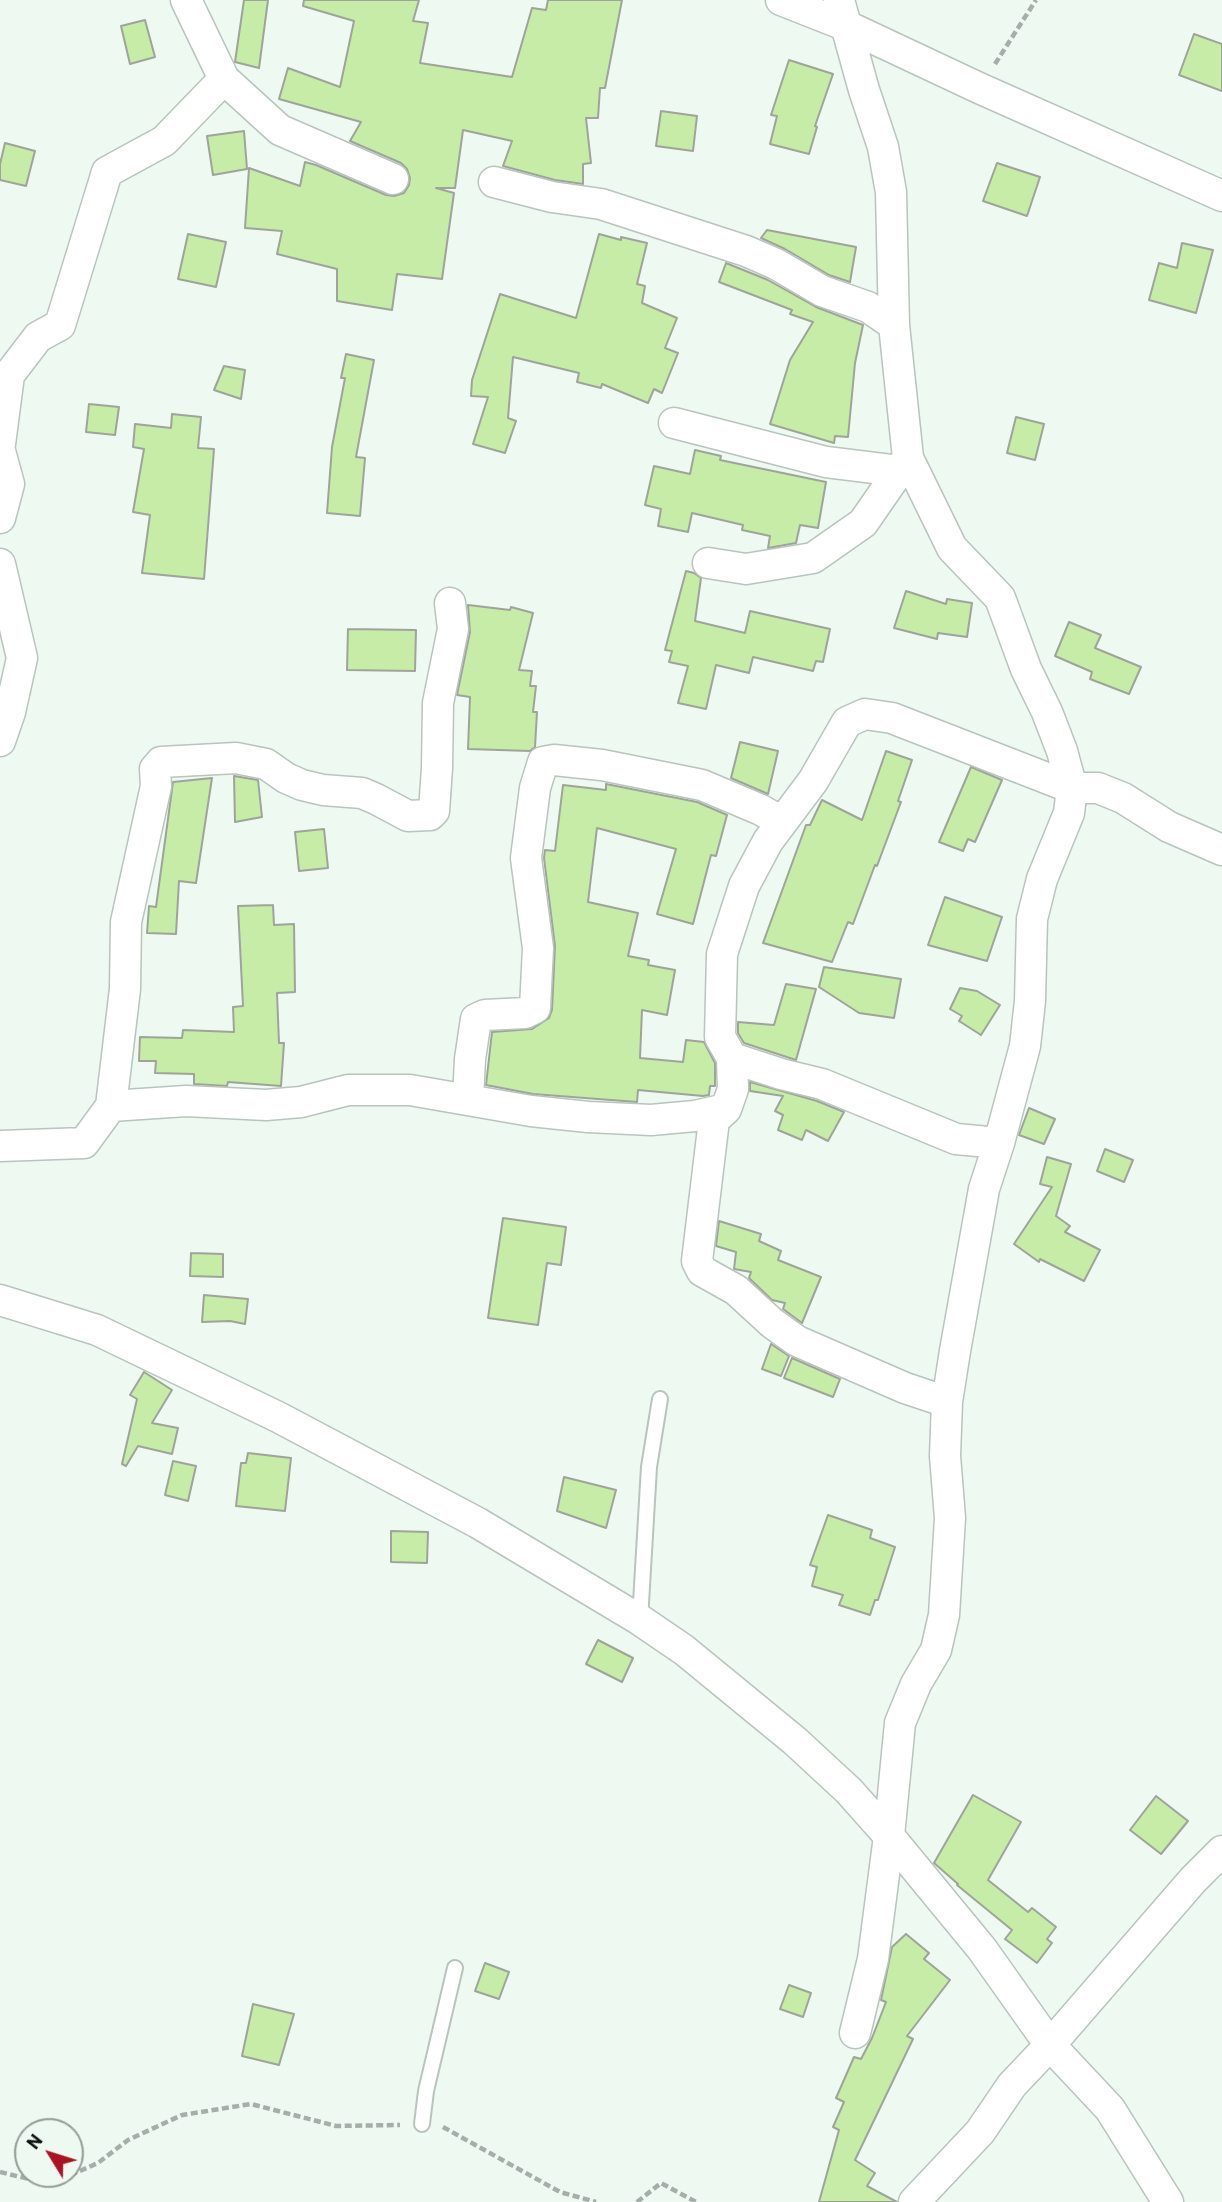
<!DOCTYPE html>
<html>
<head>
<meta charset="utf-8">
<style>
  body { margin:0 }
  #map { position:relative; width:1222px; height:2202px; overflow:hidden; background:#edf9f1; font-family:Barlow,sans-serif }
  canvas { display:block }
  .north { position:absolute; left:14px; top:2118px; width:70px; height:70px; box-sizing:border-box; background:#edf9f1; border:2px solid #949d97; border-radius:50%; rotate:308deg; font-size:19px; font-weight:700; line-height:28px; text-align:center; color:#0e1210 }
  .north::after { content:''; display:block; margin:auto; width:24px; height:32px; background:#a91324; clip-path:polygon(50% 0,100% 100%,50% 72%,0 100%) }
</style>
</head>
<body>
<div id="map">
<canvas width="1222" height="2202"></canvas>
<div class="north">N</div>
</div>
<script>
const ctx = document.querySelector('canvas').getContext('2d');
ctx.lineJoin = 'round';
function paint(path, color) {
  ctx.fillStyle = color;
  ctx.fill(path, 'evenodd');
}
function toPath(rows) {
  const path = new Path2D();
  for (const r of rows) {
    path.moveTo(r[0], r[1]);
    for (let i = 2; i < r.length; i += 2) path.lineTo(r[i], r[i + 1]);
  }
  return path;
}
function strokePath(path, color, width, dash) {
  ctx.strokeStyle = color;
  ctx.lineWidth = width;
  ctx.lineCap = dash ? 'butt' : 'round';
  ctx.setLineDash(dash || []);
  ctx.stroke(path);
}
const building = toPath([
  [244,0,268,0,259,68,235,62,244,0],
  [304,0,419,0,413,21,428,23,420,63,512,77,532,8,546,10,548,0,622,0,605,88,600,88,598,118,586,118,591,163,583,164,583,184,555,180,503,166,512,141,463,130,455,188,436,188,454,193,442,279,397,274,392,310,337,301,337,269,277,254,282,231,245,228,249,168,300,186,305,162,316,165,386,195,394,196,404,193,409,185,410,178,407,169,401,163,350,141,361,122,279,99,288,68,340,87,354,21,303,6,304,0],
  [145,20,155,57,130,64,121,26,145,20],
  [1194,34,1222,44,1222,91,1179,75,1194,34],
  [789,60,833,74,815,126,817,127,809,154,770,144,777,116,771,115,789,60],
  [661,111,697,116,693,151,656,146,661,111],
  [244,131,247,169,213,175,207,136,244,131],
  [5,143,35,151,26,186,0,180,0,164,5,143],
  [997,163,1040,177,1027,216,983,201,997,163],
  [767,230,856,247,850,282,829,275,785,249,761,238,767,230],
  [188,234,226,242,216,287,178,279,188,234],
  [599,234,621,240,621,237,647,243,637,284,645,286,642,303,677,318,665,348,678,353,662,393,654,389,648,403,602,384,601,388,577,382,579,373,513,357,508,418,516,421,505,453,473,444,488,397,471,396,472,380,500,294,576,318,599,234],
  [1182,243,1213,250,1196,313,1149,300,1159,263,1177,268,1182,243],
  [726,263,768,280,816,307,863,325,855,363,848,437,835,436,834,443,770,424,790,360,813,322,790,314,792,310,719,282,726,263],
  [346,354,374,360,356,457,365,458,360,516,327,513,332,447,345,378,341,378,346,354],
  [224,366,245,370,241,399,214,390,224,366],
  [89,404,119,407,115,435,86,432,89,404],
  [172,414,201,417,198,448,214,449,204,579,142,573,150,515,133,512,144,449,133,447,135,424,171,428,172,414],
  [1016,417,1044,424,1035,460,1007,453,1016,417],
  [695,450,721,456,720,460,826,482,818,528,800,525,796,543,768,548,770,536,742,530,743,525,692,513,688,532,658,526,661,509,645,505,654,466,690,474,695,450],
  [686,571,694,573,701,578,695,621,745,633,750,611,830,629,823,662,816,661,813,671,753,657,749,673,716,665,706,709,678,703,688,666,669,662,672,651,665,650,686,571],
  [906,591,946,604,947,599,972,603,967,637,938,633,937,639,894,628,906,591],
  [468,605,510,610,511,607,533,613,519,670,532,671,530,686,536,686,533,712,537,712,535,747,530,751,468,749,470,697,457,695,470,632,468,605],
  [1069,622,1101,635,1095,648,1141,667,1129,694,1090,679,1092,672,1055,656,1069,622],
  [348,629,416,630,415,671,347,670,348,629],
  [740,742,778,751,768,794,731,778,740,742],
  [886,751,912,760,898,801,901,802,877,866,875,865,853,924,848,922,832,962,763,943,806,825,810,825,822,800,862,820,886,751],
  [971,767,1002,780,975,842,968,839,963,851,939,842,971,767],
  [234,776,258,780,262,817,235,822,234,776],
  [212,778,196,883,179,881,176,934,147,933,149,906,156,907,173,782,212,778],
  [606,784,697,802,727,815,716,856,711,855,693,924,657,914,676,849,597,828,588,902,638,913,628,956,649,960,648,965,675,970,667,1015,642,1010,640,1058,683,1062,686,1040,704,1042,715,1063,715,1086,710,1086,709,1095,703,1096,638,1090,637,1102,533,1094,486,1085,492,1032,532,1029,549,1018,552,1010,555,946,544,858,545,850,555,851,563,785,606,790,606,784],
  [324,829,328,868,299,871,295,832,324,829],
  [945,897,1002,917,987,961,928,945,945,897],
  [273,905,274,925,294,924,295,992,277,993,279,1043,284,1043,281,1086,228,1082,227,1086,194,1084,194,1074,155,1073,156,1061,139,1061,140,1037,182,1038,183,1030,234,1032,233,1007,243,1006,238,906,273,905],
  [824,967,901,979,894,1018,859,1013,819,987,824,967],
  [786,984,816,989,796,1060,744,1043,738,1033,738,1022,774,1025,786,984],
  [960,988,977,991,1000,1005,981,1035,959,1021,962,1016,950,1009,960,988],
  [750,1082,817,1101,844,1112,828,1141,806,1130,802,1140,778,1130,783,1115,775,1111,783,1096,750,1091,750,1082],
  [1029,1108,1055,1119,1044,1144,1019,1135,1029,1108],
  [1105,1149,1133,1160,1124,1182,1097,1171,1105,1149],
  [1047,1157,1071,1164,1056,1216,1070,1226,1065,1232,1100,1250,1084,1281,1040,1259,1039,1262,1014,1244,1052,1187,1040,1184,1047,1157],
  [503,1218,566,1227,561,1265,547,1263,538,1325,488,1318,503,1218],
  [719,1221,761,1234,759,1241,781,1251,778,1260,821,1277,802,1323,783,1309,785,1303,772,1300,749,1278,751,1272,734,1269,736,1252,716,1246,719,1221],
  [191,1253,223,1254,223,1277,190,1276,191,1253],
  [204,1295,248,1299,245,1324,230,1321,202,1322,204,1295],
  [771,1344,789,1356,781,1376,762,1369,771,1344],
  [792,1358,840,1379,833,1397,784,1378,792,1358],
  [144,1372,172,1390,152,1423,178,1428,172,1454,138,1446,126,1466,122,1464,137,1399,130,1395,144,1372],
  [248,1453,291,1458,285,1511,236,1506,241,1463,246,1463,248,1453],
  [173,1461,196,1466,188,1501,165,1495,173,1461],
  [564,1477,616,1490,606,1528,557,1511,564,1477],
  [828,1515,872,1530,870,1538,895,1547,878,1600,875,1600,870,1615,839,1605,843,1595,812,1586,817,1567,810,1565,828,1515],
  [391,1531,428,1532,427,1563,391,1562,391,1531],
  [598,1640,633,1658,622,1682,586,1664,598,1640],
  [973,1795,1021,1822,988,1880,1028,1912,1032,1908,1056,1927,1047,1939,1052,1943,1037,1963,1005,1939,1012,1930,957,1885,958,1884,934,1863,973,1795],
  [1156,1796,1188,1821,1161,1854,1130,1830,1156,1796],
  [906,1934,929,1953,924,1959,950,1980,907,2036,913,2039,855,2160,875,2173,867,2186,897,2202,819,2202,839,2130,833,2127,844,2102,836,2098,854,2057,861,2059,872,2038,886,2002,881,2000,892,1947,906,1934],
  [485,1963,509,1972,499,1999,475,1991,485,1963],
  [789,1985,811,1993,803,2017,780,2009,789,1985],
  [253,2004,294,2014,279,2065,242,2056,253,2004]
]);
paint(building, '#c6eca7');
strokePath(building, '#9ea49a', 2);
const lane = toPath([
  [640,1620,649,1467,660,1399],
  [422,2124,426,2091,455,1968]
]);
const street = toPath([
  [186,0,224,79,280,130,393,179],
  [781,0,847,26,979,88,1222,196],
  [839,0,864,90,883,147,891,192,894,325,908,458,952,548,1000,598,1026,669,1047,712,1062,751,1072,788,1069,813,1042,879,1032,919,1030,1001,1025,1046,999,1143,984,1189,955,1351,947,1402,945,1456,950,1518,944,1615,936,1650,916,1684,900,1723,889,1836,873,1959,855,2033],
  [494,182,552,197,601,204,746,251,776,264,822,291,868,307,894,325],
  [674,423,826,462,899,471],
  [0,444,9,375,38,337,60,325,107,172,164,141,224,79],
  [0,451,9,484,0,518],
  [708,563,746,569,813,558,863,523,908,458],
  [0,564,22,658,10,712,0,741],
  [732,1058,781,1074,822,1084,956,1139,999,1143],
  [468,1099,470,1059,476,1019,485,1015,525,1013,535,1008,538,948,526,858,535,788,543,762,554,760,602,765,702,785,761,810,782,822],
  [111,1106,125,989,126,922,156,786,155,769,161,762,236,758,266,764,286,778,302,785,323,790,362,793,376,799,408,816,430,815,434,811,437,768,438,703,453,629,450,603],
  [0,1146,84,1143,111,1106,186,1101,266,1105,301,1102,348,1090,410,1090,531,1111,588,1117,651,1120,695,1116,726,1109],
  [0,1300,97,1330,278,1417,478,1523,640,1620,684,1650,795,1741,849,1791,889,1836,982,1949,1050,2045,1110,2109,1168,2202],
  [947,1402,905,1388,797,1341,772,1323,736,1290,702,1271,697,1261,714,1120,726,1109,733,1089,732,1058,720,1037,722,954,744,886,768,841,813,781,847,722,865,714,892,718,1072,788,1098,788,1123,798,1169,827,1222,850],
  [914,2202,980,2132,1012,2085,1050,2045,1193,1880,1222,1851]
]);
strokePath(lane, '#b9c4bd', 18);
strokePath(street, '#b9c4bd', 33);
strokePath(toPath([
  [995,64,1036,0],
  [443,2127,560,2192,596,2202],
  [0,2172,50,2184,98,2163,128,2140,182,2115,251,2104,336,2126,400,2125],
  [637,2202,661,2183,696,2202]
]), '#a5aea8', 4.5, [7, 3.5]);
strokePath(lane, '#fff', 14);
strokePath(street, '#fff', 30);
</script>
</body>
</html>
